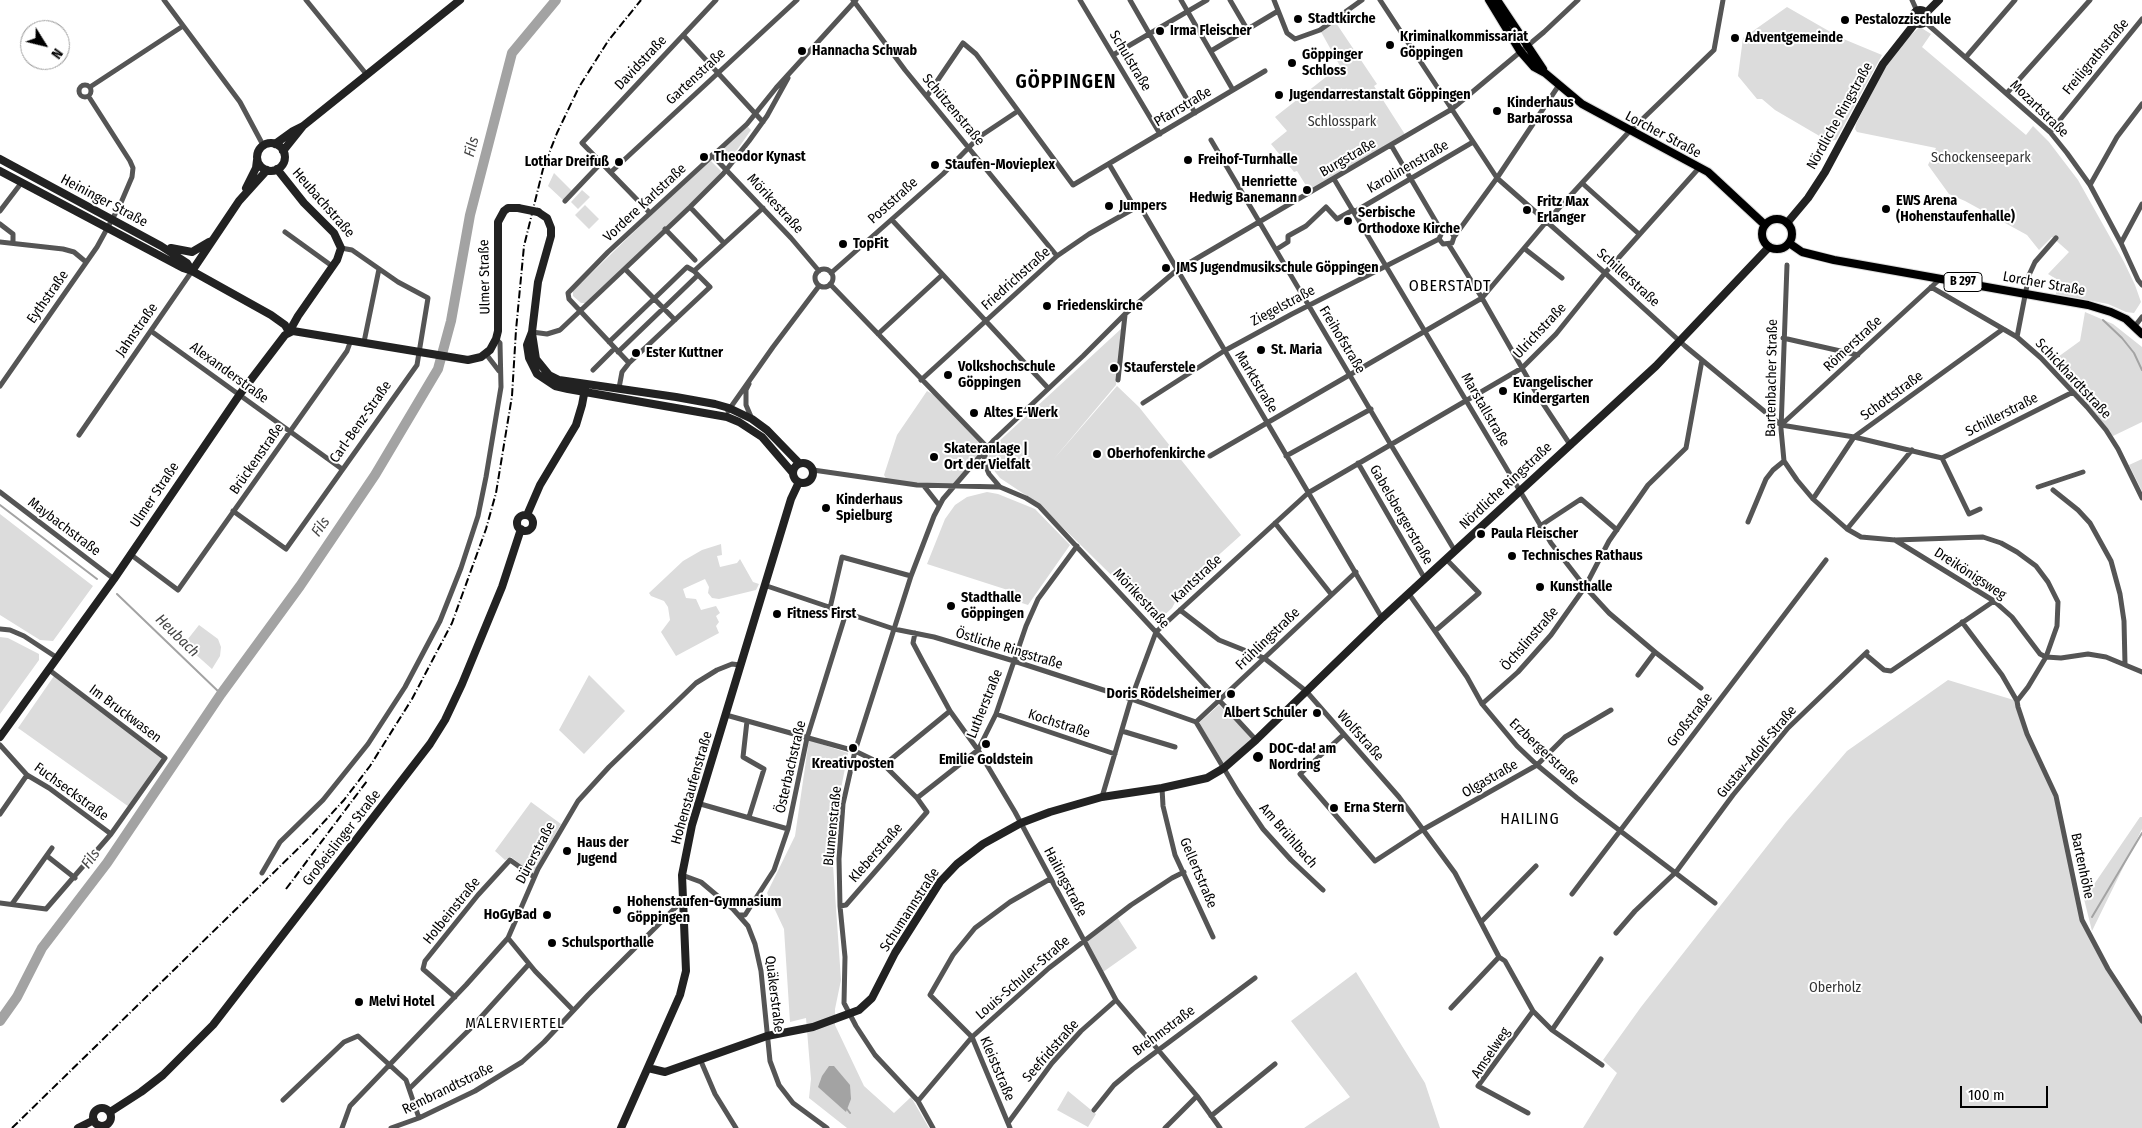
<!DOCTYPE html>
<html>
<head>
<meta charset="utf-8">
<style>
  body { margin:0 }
  #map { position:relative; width:2142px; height:1128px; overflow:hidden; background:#fff; font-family:"Fira Sans Condensed",sans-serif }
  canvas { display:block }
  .north { position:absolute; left:20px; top:20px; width:50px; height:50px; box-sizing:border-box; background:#fff; border:1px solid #999; border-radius:50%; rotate:126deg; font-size:14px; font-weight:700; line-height:20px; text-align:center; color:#000 }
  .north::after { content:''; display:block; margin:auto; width:18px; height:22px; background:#000; clip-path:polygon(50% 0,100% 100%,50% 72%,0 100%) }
  .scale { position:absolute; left:1960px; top:1086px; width:88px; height:22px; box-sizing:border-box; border:2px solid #000; border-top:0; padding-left:6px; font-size:15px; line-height:18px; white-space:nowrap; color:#000; -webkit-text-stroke:4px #fff; paint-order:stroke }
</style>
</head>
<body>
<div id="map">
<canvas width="2142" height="1128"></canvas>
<div class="north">N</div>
<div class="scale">100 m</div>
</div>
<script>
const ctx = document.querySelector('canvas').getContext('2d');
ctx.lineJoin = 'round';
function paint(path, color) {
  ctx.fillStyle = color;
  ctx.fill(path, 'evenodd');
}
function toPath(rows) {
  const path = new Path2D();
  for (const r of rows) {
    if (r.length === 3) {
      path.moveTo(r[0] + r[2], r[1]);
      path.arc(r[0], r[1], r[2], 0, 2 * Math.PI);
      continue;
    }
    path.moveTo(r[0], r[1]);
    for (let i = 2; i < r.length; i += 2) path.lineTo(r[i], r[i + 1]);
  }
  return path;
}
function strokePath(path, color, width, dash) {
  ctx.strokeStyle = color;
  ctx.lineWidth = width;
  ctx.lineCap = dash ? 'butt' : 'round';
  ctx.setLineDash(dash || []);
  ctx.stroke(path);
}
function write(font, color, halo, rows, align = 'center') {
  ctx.font = font + ' "Fira Sans Condensed",sans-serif';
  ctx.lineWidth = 4;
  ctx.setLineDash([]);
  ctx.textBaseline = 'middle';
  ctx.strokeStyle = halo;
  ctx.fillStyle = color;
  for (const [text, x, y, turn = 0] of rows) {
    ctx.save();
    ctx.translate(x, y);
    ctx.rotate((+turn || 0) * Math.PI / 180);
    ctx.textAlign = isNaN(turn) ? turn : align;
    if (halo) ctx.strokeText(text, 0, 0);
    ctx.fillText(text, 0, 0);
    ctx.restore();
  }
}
paint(toPath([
  [1787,7,1841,38,1882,55,1836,140,1828,141,1775,110,1762,99,1757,99,1738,76,1743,38],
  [1334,20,1377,84,1374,86,1406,136,1310,192,1297,171,1294,172,1271,144,1287,131,1275,117,1340,66,1320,30],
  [1920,27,1931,34,1922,47,2026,135,2033,126,2049,142,2078,180,2124,262,2135,285,2141,302,2134,313,2126,312,2108,304,2056,294,2058,280,2048,274,2069,252,2052,237,2039,250,2027,235,1965,201,1949,194,1928,165,1936,148,1857,132,1855,129,1856,124,1885,67,1906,39],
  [747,126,751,130,737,150,725,161,720,156,720,152],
  [711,161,721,171,720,174,686,208,586,303,581,303,573,296,573,291,704,164],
  [554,173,572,191,563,200,548,186],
  [582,190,590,197,578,209,571,202],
  [585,205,599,219,589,229,575,215],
  [2085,312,2113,324,2142,347,2142,422,2113,436,2051,362,2080,341],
  [1122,328,1116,385,1053,460,1117,386,1139,407,1241,535,1183,587,1172,608,1158,621,1039,504,1000,478,988,463,989,451,996,444],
  [927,391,939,398,987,447,952,486,887,480,884,475,897,435],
  [2142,459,2142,491,2129,465],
  [987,492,998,494,1035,509,1070,545,1028,605,1019,602,1017,593,927,564,945,519,955,505,967,497],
  [0,514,93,586,53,641,40,640,0,615],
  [721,544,722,555,717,556,720,567,737,563,740,559,753,582,759,584,756,590,719,599,712,598,708,593,709,587,705,579,683,589,686,598,696,599,701,610,716,606,720,613,716,616,719,622,716,626,719,633,676,656,661,632,670,620,668,607,664,601,651,596,649,593,683,561,702,550],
  [199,625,218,639,221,647,220,656,212,669,184,644],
  [0,637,8,638,39,654,39,660,0,714],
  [589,675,625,711,584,754,559,730],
  [54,676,166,760,132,809,18,728],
  [1948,680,2017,701,2018,707,2056,796,2083,926,2142,1021,2142,1128,1583,1128,1617,1073,1603,1060,1641,1007,1786,822,1847,751],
  [1219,705,1253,739,1225,765,1199,723],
  [809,740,848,753,838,804,833,865,841,980,835,1009,835,1025,864,1086,894,1113,911,1097,929,1128,847,1128,809,1098,811,1079,806,1018,790,1022,784,929,767,893,795,836],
  [531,802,561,824,533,874,511,857,505,860,495,851],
  [2140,817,2142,817,2142,829,2092,931,2084,899],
  [1117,917,1137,948,1103,972,1085,942],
  [1356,972,1425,1083,1440,1128,1304,1128,1350,1097,1291,1021],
  [1068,1091,1096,1114,1088,1127,1057,1110]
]), '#dcdcdc');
paint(toPath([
  [829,1066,834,1066,850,1085,851,1099,846,1112,818,1087,822,1076]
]), '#a3a3a3');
strokePath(toPath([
  [2103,320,2122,338,2134,353,2142,370],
  [0,505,97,579],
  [117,594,221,694],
  [2092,917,2142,833],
  [847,1109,850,1113]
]), '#a3a3a3', 2);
strokePath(toPath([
  [0,1021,17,997,42,948,107,863,221,694,300,586,375,475,438,369,451,321,470,215,512,53,556,0]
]), '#a3a3a3', 10);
const primary = toPath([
  [1489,0,1520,51,1534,67,1545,73,1582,104,1708,172,1765,225],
  [1497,0,1543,69],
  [1777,234,15],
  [1789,243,1802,252,1834,260,2088,305,2111,312,2126,319,2142,334]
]);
strokePath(primary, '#dbdbdb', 10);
strokePath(toPath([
  [164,0,240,102,263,145],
  [306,0,367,75],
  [853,0,905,70,1057,256],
  [1080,0,1160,134],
  [1130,0,1195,113],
  [1181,0,1233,90],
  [1230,0,1247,29],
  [1274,0,1287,33,1295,39,1320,30,1362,0],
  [1380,0,1497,178,1605,273,1685,346,1781,425,1854,437,1942,458,2073,392],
  [1912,0,1917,11],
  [1925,22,2050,132,2067,153,2090,185,2121,243,2138,280,2142,285],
  [683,35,763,122],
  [1211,51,1278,11],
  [1113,55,1207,0],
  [1966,57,2015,0],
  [85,91,6],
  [90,87,183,26],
  [2007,93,2090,0],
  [927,96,963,43,976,54,988,70,1073,185,1265,71],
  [2050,132,2142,19],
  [1211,140,1391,445,1455,551],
  [1391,145,1442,232],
  [712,155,791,238,819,271],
  [1109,164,1135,208,1141,209,1144,213,1382,618],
  [611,172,797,0],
  [1334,179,1551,543,1585,587,1609,613,1655,652,1638,675],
  [1582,183,1639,234],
  [2090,185,2117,137,2142,104],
  [565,201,602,162],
  [690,207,723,242],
  [0,211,22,182],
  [1354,212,1473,142],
  [650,213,582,143,716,0],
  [892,220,1048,388],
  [0,224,13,234,13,243],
  [665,229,695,260],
  [285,232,332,266],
  [1454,237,1452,233,1445,230,1442,232,1439,239,1443,244,1452,243,1454,237,1497,178,1559,85],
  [0,242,63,249,74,252,86,262],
  [2121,243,2142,204],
  [1449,245,1482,298,1538,396,1571,446],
  [1277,249,1288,242,1288,236,1306,226,1326,207,1337,219,1353,210],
  [1525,249,1562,278],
  [1787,265,1781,429,1784,461,1797,480,1813,499,1847,529,1861,537,1895,540,1983,537,2001,543,2017,552,2036,566,2048,582,2058,602,2057,626,2046,657,2028,687,2017,701,2018,707,2027,734,2056,796,2082,920,2108,969,2142,1021],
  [625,269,675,320],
  [824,278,9],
  [694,271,763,208],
  [831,273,943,174,979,137,1018,111],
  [830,284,987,447],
  [1931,287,2017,337,2041,358,2087,407,2106,430,2118,449,2142,498],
  [2135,326,2142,317],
  [151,331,342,469],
  [532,332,547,334,560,330,690,207,723,174,749,141,767,116,788,78],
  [878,334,942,275],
  [2017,337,2029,275,2035,262,2056,238],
  [1783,338,1858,355],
  [364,342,379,269],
  [609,342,687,267,694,271,710,287,629,363,622,372,619,388],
  [618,352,698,275],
  [486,354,499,371],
  [629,363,569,299,568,293,608,252,747,124,776,88,856,0],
  [593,370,615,348],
  [921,380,1057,256,1089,234,1135,208],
  [1118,380,1125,315],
  [749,384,746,390,746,405,752,419],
  [0,386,97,247,120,205,132,177,133,168,130,161,89,97],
  [1143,403,1224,351,1292,314,1439,239],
  [728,411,773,347,819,286],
  [1781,425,1940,279],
  [79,435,192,271],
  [986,450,984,462,989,474,1000,487],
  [1210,456,1482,298,1547,221,1627,134,1714,50,1723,0],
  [1286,456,1371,409],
  [1942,458,1969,514,1980,509],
  [1358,463,1425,579],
  [813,470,917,485,1000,487,1026,498,1039,506,1256,740],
  [924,486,939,505],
  [2038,487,2083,472],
  [2053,490,2078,510,2090,523,2111,561,2120,594,2124,621,2125,664],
  [0,492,114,579],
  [1813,499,1854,437,2003,329],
  [233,511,286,549,417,365,428,298,398,282,352,250,341,248],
  [1748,522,1766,479,1773,470,1784,461],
  [1275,523,1331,594],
  [1540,526,1581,499,1617,530],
  [1847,529,1912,450],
  [1895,540,1994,601,2012,617,2040,654,2046,657,2061,658,2088,654,2106,657,2142,672],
  [130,554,178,590,347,351,351,340],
  [764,585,894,629,934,637,1014,661,1131,699,1196,722,1238,792,1263,829,1291,860,1323,890],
  [1409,594,1467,677,1482,704,1517,746,1537,765,1577,798,1715,903],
  [830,608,842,557,911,576],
  [1180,610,1219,640,1264,658,1306,691,1399,797,1455,873,1499,957,1505,961,1533,1011,1552,1030,1602,1065],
  [1962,622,2002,675,2017,701],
  [0,629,10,630,24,636,56,657],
  [1435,631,1479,593,1446,559],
  [915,633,913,643,922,660,950,711,978,750,1015,812,1116,1000,1197,1096,1220,1128],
  [1655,652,1701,688],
  [1865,654,1884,670,1891,671,1994,601],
  [1482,704,1518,672,1551,635,1585,587,1609,541,1648,485,1686,448,1702,360],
  [996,714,1115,754],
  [726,715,855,751,884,765,917,798,927,812,846,905,840,906],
  [747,721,743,757,764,769,749,817],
  [1196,722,1356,572],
  [1122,731,1175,747],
  [1343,735,1300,774,1375,861,1424,829,1537,765,1565,737,1611,710],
  [0,745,27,775,49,788,111,834],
  [884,765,950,711],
  [1162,788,1163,806,1175,855,1213,937],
  [1102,797,1131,699,1156,632,1308,493,1522,368,1556,334,1605,273,1699,168],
  [917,798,978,750,996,714,1026,626,1038,599,1077,546],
  [697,803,788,829],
  [0,814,27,775],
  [47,856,75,878],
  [262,873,280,842,323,800,368,744,405,687,440,621,461,568,478,516,486,477,501,387,500,343,496,339],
  [682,875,701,882,733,909,748,926,755,944,761,971,770,1061,779,1085,793,1103,827,1128],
  [1572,894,1826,560],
  [0,903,46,909,111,834,165,758,48,669],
  [12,904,52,848],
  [740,915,745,915,774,870,788,829,807,738,846,613],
  [1482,921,1536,866],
  [1616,933,1635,911,1676,872,1733,795,1788,728,1867,652],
  [508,938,535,971,573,1010],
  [455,997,423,969,425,961,478,895,510,860,534,877],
  [1451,1008,1499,957],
  [1552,1030,1601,959],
  [700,1059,715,1094,736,1128],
  [410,1088,472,1027,529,964],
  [283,1100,344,1042,358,1036,406,1080,419,1118],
  [918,1101,972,1037,1049,968,1131,905,1172,878,1184,872],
  [1094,1110,1114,1085,1133,1069,1255,978],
  [1528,1113,1478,1086,1533,1011],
  [1211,1116,1275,1064],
  [1008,1123,1052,1063,1081,1031,1116,1000],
  [342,1128,350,1106,466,985,508,938,538,869,578,801,609,767,696,683,717,670,732,664,740,665],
  [391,1128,419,1118,475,1091,522,1062,544,1042,588,995,684,899],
  [933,1128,918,1101,875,1055,856,1026,844,1003,845,957,840,906,839,859,843,804,855,751,911,576,934,516,943,499,994,440,1083,356,1125,314,1177,270,1452,109,1544,32,1578,0],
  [1010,1128,972,1037,930,995,953,955,975,928,1010,902,1050,879],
  [1165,1128,1197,1096]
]), '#555', 5);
strokePath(toPath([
  [1920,17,7],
  [1926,13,1939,0],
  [271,157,14],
  [275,144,293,131,303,126,460,0],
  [283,151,303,126],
  [0,159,161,246,187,263,192,271],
  [277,169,304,203,334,233,341,248,337,260,298,316,289,332],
  [0,171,183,268,192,271,271,315,285,325,289,332],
  [246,188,256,168,257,160],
  [538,212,547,218,551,228,551,236,538,282,532,332,527,345,529,358,537,374,555,386,568,389,727,417,739,422,762,437,792,472],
  [1787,223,1808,198,1825,172,1883,64,1916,22],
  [171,248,192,252,209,242],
  [192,271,239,201,267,170],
  [532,333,536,359,549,375,559,380,676,397,715,404,729,408,752,419,767,430,799,463],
  [803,473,10],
  [527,515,540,485,576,425,582,405,585,389],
  [525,523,8],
  [0,737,114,579,240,394,285,335,293,331,468,360,481,357,490,350,496,339,498,331,498,222,504,211,508,208,518,208],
  [648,1068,665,1072,767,1036,813,1027,859,1010,872,998,895,953,940,882,957,864,983,844,1021,823,1050,812,1102,797,1162,788,1207,778,1224,768,1256,740,1382,618,1656,366,1769,247],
  [102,1117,9],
  [110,1112,141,1092,163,1075,213,1025,430,744,445,720,462,684,502,587,521,529],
  [78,1128,94,1120],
  [621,1128,680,995,686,971,682,875,692,825,791,499,799,482]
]), '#222', 8);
strokePath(primary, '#000', 8);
strokePath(toPath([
  [286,889,367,781],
  [12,1128,310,837,344,800,370,766,412,699,452,623,486,529,496,493,512,396,516,330,524,246,543,169,557,133,579,87,608,41,641,0]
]), '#000', 2, [8, 2.5, 1, 2.5]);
strokePath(toPath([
  [518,208,538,212]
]), '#222', 8);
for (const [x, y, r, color] of [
  [1298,19,5,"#000"],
  [1845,20,5,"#000"],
  [1160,31,5,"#000"],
  [1735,38,5,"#000"],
  [1390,45,5,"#000"],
  [802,51,5,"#000"],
  [1292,63,5,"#000"],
  [1279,95,5,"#000"],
  [1497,111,5,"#000"],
  [704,157,5,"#000"],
  [1188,160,5,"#000"],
  [619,162,5,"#000"],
  [935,165,5,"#000"],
  [1307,190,5,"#000"],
  [1109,206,5,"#000"],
  [1886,209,5,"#000"],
  [1527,210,5,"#000"],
  [1348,221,5,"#000"],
  [843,244,5,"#000"],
  [1166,268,5,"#000"],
  [1047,306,5,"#000"],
  [1261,350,5,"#000"],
  [636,353,5,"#000"],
  [1114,368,5,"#000"],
  [948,375,5,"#000"],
  [1503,391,5,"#000"],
  [974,413,5,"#000"],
  [1097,454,5,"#000"],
  [934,457,5,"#000"],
  [826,508,5,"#000"],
  [1481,534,5,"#000"],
  [1512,556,5,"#000"],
  [1540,587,5,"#000"],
  [951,606,5,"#000"],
  [777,614,5,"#000"],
  [1231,694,5,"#000"],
  [1317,713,5,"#000"],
  [986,744,5,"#000"],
  [853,748,5,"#000"],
  [1258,757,6,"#000"],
  [1334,808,5,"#000"],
  [567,851,5,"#000"],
  [617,910,5,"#000"],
  [547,915,5,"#000"],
  [552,943,5,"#000"],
  [359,1002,5,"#000"]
]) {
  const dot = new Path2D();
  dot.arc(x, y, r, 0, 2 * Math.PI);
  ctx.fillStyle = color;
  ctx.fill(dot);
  strokePath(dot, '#fff', 2);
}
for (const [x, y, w] of [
  [1963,282,38]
]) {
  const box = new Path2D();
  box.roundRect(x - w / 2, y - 9.5, w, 19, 4);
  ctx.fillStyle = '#fff';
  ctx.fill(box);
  strokePath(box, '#000', 1);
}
write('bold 12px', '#000', null, [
  ["B 297",1963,282]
]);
write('bold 14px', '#000', '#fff', [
  ["Stadtkirche",1308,19],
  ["Pestalozzischule",1855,20],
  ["Irma Fleischer",1170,31],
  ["Kriminalkommissariat",1400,37],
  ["Göppingen",1400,53],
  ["Adventgemeinde",1745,38],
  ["Hannacha Schwab",812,51],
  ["Göppinger",1302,55],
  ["Schloss",1302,71],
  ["Jugendarrestanstalt Göppingen",1289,95],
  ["Kinderhaus",1507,103],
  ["Barbarossa",1507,119],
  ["Theodor Kynast",714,157],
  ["Freihof-Turnhalle",1198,160],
  ["Lothar Dreifuß",609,162,"right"],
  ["Staufen-Movieplex",945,165],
  ["Henriette",1297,182,"right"],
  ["Hedwig Banemann",1297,198,"right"],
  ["EWS Arena",1896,201],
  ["(Hohenstaufenhalle)",1896,217],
  ["Fritz Max",1537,202],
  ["Erlanger",1537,218],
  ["Jumpers",1119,206],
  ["Serbische",1358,213],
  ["Orthodoxe Kirche",1358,229],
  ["TopFit",853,244],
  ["JMS Jugendmusikschule Göppingen",1176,268],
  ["Friedenskirche",1057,306],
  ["St. Maria",1271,350],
  ["Ester Kuttner",646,353],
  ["Volkshochschule",958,367],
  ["Göppingen",958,383],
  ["Stauferstele",1124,368],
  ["Evangelischer",1513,383],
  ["Kindergarten",1513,399],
  ["Altes E-Werk",984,413],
  ["Skateranlage |",944,449],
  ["Ort der Vielfalt",944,465],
  ["Oberhofenkirche",1107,454],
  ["Kinderhaus",836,500],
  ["Spielburg",836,516],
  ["Paula Fleischer",1491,534],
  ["Technisches Rathaus",1522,556],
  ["Kunsthalle",1550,587],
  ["Stadthalle",961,598],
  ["Göppingen",961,614],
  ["Fitness First",787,614],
  ["Doris Rödelsheimer",1221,694,"right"],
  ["Albert Schuler",1307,713,"right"],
  ["DOC-da! am",1269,749],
  ["Nordring",1269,765],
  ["Emilie Goldstein",986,760,"center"],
  ["Kreativposten",853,764,"center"],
  ["Erna Stern",1344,808],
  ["Haus der",577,843],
  ["Jugend",577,859],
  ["Hohenstaufen-Gymnasium",627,902],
  ["Göppingen",627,918],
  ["HoGyBad",537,915,"right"],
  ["Schulsporthalle",562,943],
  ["Melvi Hotel",369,1002]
], 'left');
write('14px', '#000', '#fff', [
  ["Freiligrathstraße",2096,57,-50],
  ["Schulstraße",1130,61,59],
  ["Davidstraße",641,63,-47],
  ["Gartenstraße",696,77,-43],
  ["Pfarrstraße",1183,107,-31],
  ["Mozartstraße",2039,109,44],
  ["Schützenstraße",953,110,50],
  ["Nördliche Ringstraße",1840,116,-61],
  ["Lorcher Straße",1663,135,28],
  ["Burgstraße",1348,158,-30],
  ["Karolinenstraße",1408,167,-30],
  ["Heininger Straße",104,201,28],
  ["Poststraße",893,201,-42],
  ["Heubachstraße",323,203,49],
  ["Vordere Karlstraße",645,203,-43],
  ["Mörikestraße",775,204,47],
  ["Ulmer Straße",485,277,-91],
  ["Schillerstraße",1628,278,42],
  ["Friedrichstraße",1016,279,-42],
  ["Lorcher Straße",2044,284,10],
  ["Eythstraße",48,297,-55],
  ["Ziegelstraße",1283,306,-28],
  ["Jahnstraße",137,330,-55],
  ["Ulrichstraße",1540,331,-47],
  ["Freihofstraße",1342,340,59],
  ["Römerstraße",1853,344,-43],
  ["Alexanderstraße",229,373,36],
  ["Bartenbacher Straße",1772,378,-89],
  ["Schickhardtstraße",2073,379,47],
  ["Marktstraße",1256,382,59],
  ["Schottstraße",1892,396,-36],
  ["Marstallstraße",1485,410,60],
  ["Schillerstraße",2002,415,-27],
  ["Carl-Benz-Straße",361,422,-55],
  ["Brückenstraße",257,459,-55],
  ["Nördliche Ringstraße",1506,486,-43],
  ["Ulmer Straße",155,495,-56],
  ["Gabelsbergerstraße",1401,515,60],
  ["Maybachstraße",64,527,37],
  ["Dreikönigsweg",1970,574,33],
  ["Kantstraße",1197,579,-43],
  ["Mörikestraße",1141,599,47],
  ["Frühlingstraße",1268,639,-44],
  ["Öchslinstraße",1530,639,-49],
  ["Östliche Ringstraße",1009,649,17],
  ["Lutherstraße",985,704,-68],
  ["Im Bruckwasen",125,714,37],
  ["Großstraße",1690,720,-52],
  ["Kochstraße",1059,724,18],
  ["Wolfstraße",1360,736,48],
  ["Erzbergerstraße",1544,752,43],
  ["Gustav-Adolf-Straße",1757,752,-50],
  ["Österbachstraße",791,767,-77],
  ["Olgastraße",1490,779,-30],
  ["Hohenstaufenstraße",692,788,-74],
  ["Fuchseckstraße",71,792,36],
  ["Blumenstraße",833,826,-84],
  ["Am Brühlbach",1288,836,49],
  ["Großeislinger Straße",342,838,-52],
  ["Dürerstraße",536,853,-62],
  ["Kleberstraße",876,853,-49],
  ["Bartenhöhe",2082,866,78],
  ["Gellertstraße",1198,873,67],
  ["Hailingstraße",1065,882,62],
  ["Schumannstraße",910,910,-57],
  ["Holbeinstraße",452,911,-51],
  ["Louis-Schuler-Straße",1023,978,-41],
  ["Quäkerstraße",774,994,83],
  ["Brehmstraße",1164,1031,-37],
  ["Seefridstraße",1051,1051,-49],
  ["Amselweg",1491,1053,-56],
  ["Kleiststraße",997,1069,67],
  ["Rembrandtstraße",448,1089,-26]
]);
write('14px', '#333', '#fff', [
  ["Schlosspark",1342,122],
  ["Schockenseepark",1981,158],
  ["Oberholz",1835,988]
]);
write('italic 15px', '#444', '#fff', [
  ["Fils",472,147,-75],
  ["Fils",321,527,-55],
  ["Heubach",177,636,44],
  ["Fils",91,859,-54]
]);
ctx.letterSpacing = '1px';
write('15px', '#000', '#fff', [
  ["MALERVIERTEL",515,1024]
]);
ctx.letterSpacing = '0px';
ctx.letterSpacing = '1px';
write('16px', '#000', '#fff', [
  ["OBERSTADT",1450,287],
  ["HAILING",1530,820]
]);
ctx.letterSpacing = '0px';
ctx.letterSpacing = '1px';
write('bold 19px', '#000', '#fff', [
  ["GÖPPINGEN",1066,83]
]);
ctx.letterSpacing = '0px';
</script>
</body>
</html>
